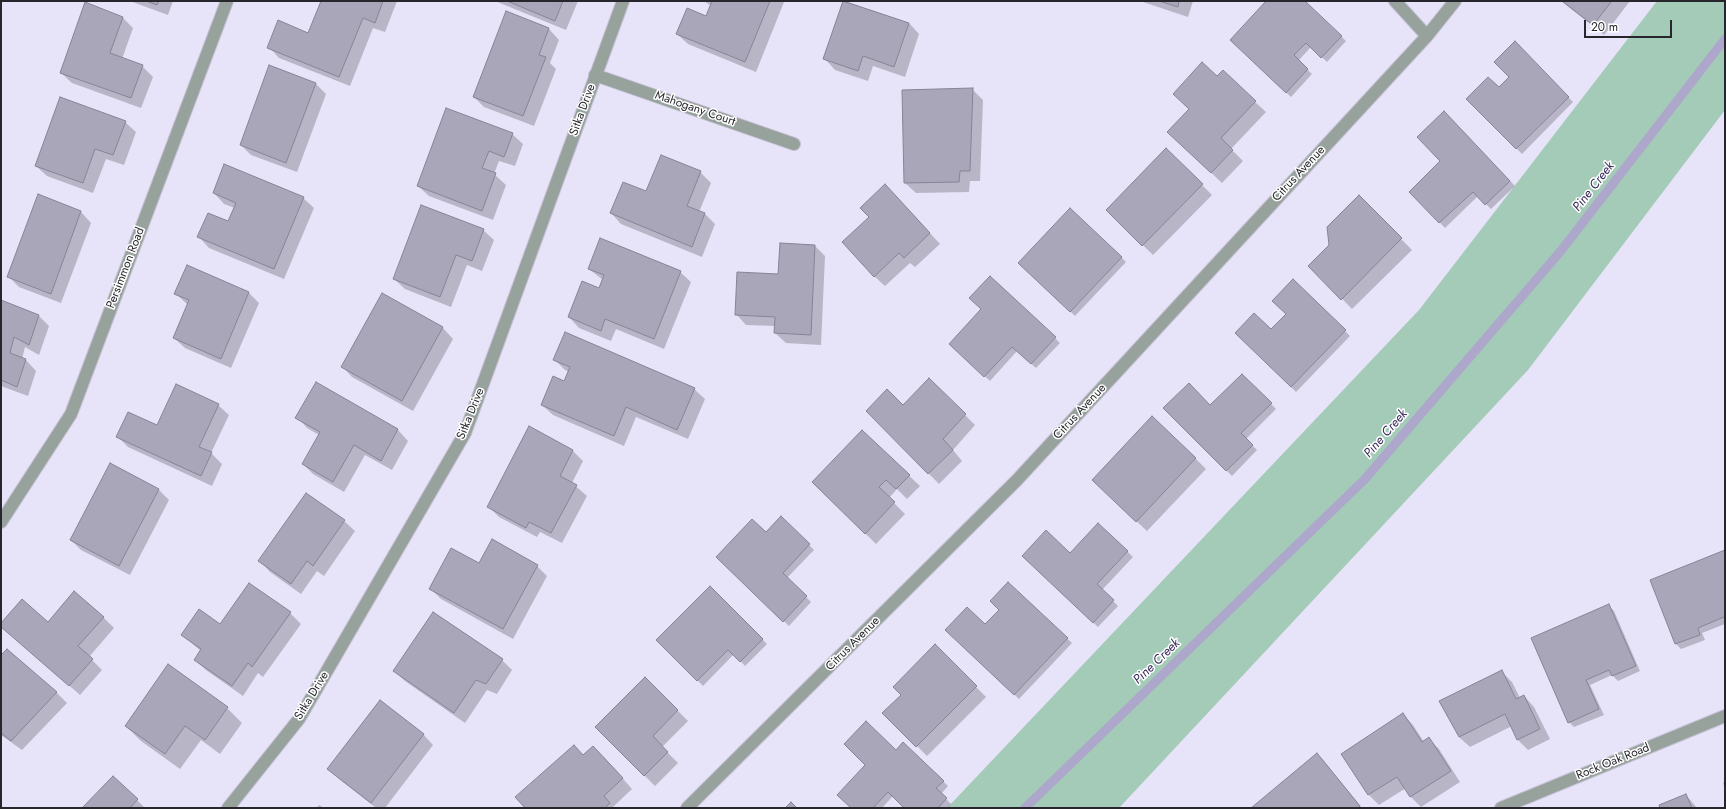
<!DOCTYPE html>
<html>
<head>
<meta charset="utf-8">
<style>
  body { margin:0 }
  #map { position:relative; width:1726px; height:809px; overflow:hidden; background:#e7e3f9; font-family:Jost,sans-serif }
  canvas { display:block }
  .frame { position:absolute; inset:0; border:2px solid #27262d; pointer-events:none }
  .scale { position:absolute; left:1584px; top:20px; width:88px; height:18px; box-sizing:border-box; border:2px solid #27262d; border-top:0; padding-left:5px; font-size:12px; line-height:14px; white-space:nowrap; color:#27262d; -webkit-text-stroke:3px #fff; paint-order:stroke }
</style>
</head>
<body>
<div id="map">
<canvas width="1726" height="809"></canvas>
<div class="frame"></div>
<div class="scale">20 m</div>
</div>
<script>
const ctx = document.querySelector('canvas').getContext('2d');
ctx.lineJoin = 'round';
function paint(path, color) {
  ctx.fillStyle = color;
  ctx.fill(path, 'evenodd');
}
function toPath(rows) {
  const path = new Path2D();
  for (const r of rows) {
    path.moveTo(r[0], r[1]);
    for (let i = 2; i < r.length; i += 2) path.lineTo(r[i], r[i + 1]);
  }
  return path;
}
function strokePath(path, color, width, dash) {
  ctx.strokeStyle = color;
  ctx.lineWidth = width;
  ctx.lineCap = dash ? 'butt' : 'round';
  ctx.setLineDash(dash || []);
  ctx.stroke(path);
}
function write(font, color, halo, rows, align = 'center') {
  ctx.font = font + ' Jost,sans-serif';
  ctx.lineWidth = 3;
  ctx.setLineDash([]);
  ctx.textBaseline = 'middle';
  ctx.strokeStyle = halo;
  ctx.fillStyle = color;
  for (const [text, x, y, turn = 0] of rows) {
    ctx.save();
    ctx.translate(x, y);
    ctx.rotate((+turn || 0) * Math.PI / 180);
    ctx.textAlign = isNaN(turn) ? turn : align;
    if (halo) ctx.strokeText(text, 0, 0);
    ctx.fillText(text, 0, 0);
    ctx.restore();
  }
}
paint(toPath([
  [1657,1,1725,1,1725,110,1528,370,1119,808,947,808,1419,310]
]), '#a4cbb7');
paint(toPath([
  [130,1,173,1,168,15],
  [322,1,397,1,385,32,373,28,350,86,279,58,269,47,309,34],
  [495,1,578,1,566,30],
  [704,1,783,1,784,2,756,72,688,44,677,34,706,17,711,6],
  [844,1,909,23,919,34,905,77,873,66,868,81,835,70,825,59],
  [1140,1,1193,1,1188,17],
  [1268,1,1304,1,1346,41,1327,62,1311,47,1298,61,1312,74,1291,97,1231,40],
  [1561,1,1630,1,1604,35],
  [507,12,549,29,559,40,550,63,556,69,534,126,484,107,474,97],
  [123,18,133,28,122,59,142,66,153,77,141,108,72,83,61,73],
  [1515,43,1573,102,1522,154,1467,99,1499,89,1510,77],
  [1217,78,1255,102,1266,112,1231,149,1243,161,1222,183,1179,142,1189,109,1174,94],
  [315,83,326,94,297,172,251,155,241,145],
  [973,90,983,100,980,181,970,181,969,192,916,193,905,183],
  [1444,112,1515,186,1491,209,1478,196,1445,228,1410,192,1442,161],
  [125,122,136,132,124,165,106,159,93,193,47,176,36,166],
  [512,134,523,144,515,166,499,161,494,174,506,185,493,220,429,196,418,186],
  [1166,149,1212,195,1153,255,1107,210],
  [700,172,711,183,699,212,705,214,715,224,702,257,621,224,611,213,646,193],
  [214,193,303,198,314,208,284,279,209,248,199,237,229,222,235,208,224,204],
  [38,196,81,212,91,223,61,303,19,287,8,276],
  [896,196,940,244,915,267,910,263,885,286,874,276],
  [1359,197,1412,250,1352,309,1310,266,1330,246],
  [1071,209,1126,262,1075,316,1020,263],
  [483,230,494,240,482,271,467,265,451,307,405,289,394,279],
  [815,246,825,256,821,345,786,343,775,333,776,326,746,325,736,314],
  [589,269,680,272,691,282,664,349,616,329,611,341,579,328,569,317,600,289,603,280],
  [1294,280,1350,336,1296,392,1236,333,1271,331,1287,314],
  [248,292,259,303,231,368,185,348,174,338,188,305,176,294],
  [382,294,443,328,453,339,413,411,352,377,342,366],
  [1,301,39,316,49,326,39,355,25,347,22,359,26,360,36,371,28,396,1,386],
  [1055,338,1060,343,1036,368,1017,351,990,381,955,349],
  [555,360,694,389,705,399,688,439,636,417,624,446,553,415,542,405,565,382,569,372,565,370],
  [1242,375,1276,409,1246,439,1257,450,1232,476,1165,408,1210,407],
  [929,379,975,425,953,450,962,461,939,484,867,411,903,407],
  [316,383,398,430,408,441,392,470,365,455,344,492,313,474,303,464,319,435,307,428,297,417],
  [218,405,229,415,211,453,222,464,212,486,128,447,118,437,158,427],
  [529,428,573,451,583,461,572,483,587,496,562,543,540,532,537,537,499,517,488,506],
  [862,431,920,486,907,499,897,489,889,498,905,514,876,544,813,482],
  [1195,458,1206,469,1147,531,1104,491],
  [111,465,159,490,169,500,130,575,81,550,71,540],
  [781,517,814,550,787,578,811,602,789,626,717,557,766,533],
  [344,521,355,531,324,576,317,571,301,594,270,572,260,561],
  [1098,524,1133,557,1102,590,1118,606,1098,627,1023,556,1070,554],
  [1725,551,1725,624,1702,633,1705,640,1681,649,1676,644,1651,581],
  [537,566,547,576,513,639,441,599,430,588],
  [1008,583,1072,643,1019,699,946,630,985,626,1000,610],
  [710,587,767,644,745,666,734,654,703,686,658,640],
  [1609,606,1614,611,1640,671,1618,681,1612,675,1590,685,1604,715,1574,727,1569,722],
  [290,613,301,624,263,677,258,673,243,696,206,670,195,660,201,651,182,635,220,625],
  [103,617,114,628,89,657,102,670,80,695,1,625,48,623],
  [935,646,986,697,927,756,884,713,902,695],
  [1,657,56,692,67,703,22,750,1,735],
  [502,660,512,670,497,694,487,690,465,723,405,681,394,671],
  [1501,671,1512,682,1520,698,1524,696,1534,707,1550,739,1528,750,1518,740,1512,726,1470,747,1459,737],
  [645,678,688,721,662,747,678,763,655,786,596,727],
  [227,708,242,723,220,754,201,740,180,769,141,741,126,726],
  [1403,714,1413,725,1424,742,1429,739,1439,749,1460,782,1421,807,1411,797,1406,788,1379,805,1369,795,1342,754],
  [423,734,433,745,385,808,376,808,339,779,329,769],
  [903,743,948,786,941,794,951,804,948,808,905,808,893,796,882,808,852,808],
  [583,756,604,757,632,789,613,807,615,808,526,808],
  [1322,759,1362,808,1253,808],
  [113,777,137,800,145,808,83,808],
  [1725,782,1725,789,1723,783],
  [1686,795,1697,808,1661,808],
  [319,805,324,808,317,808]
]), '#0003');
strokePath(toPath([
  [1025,808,1365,479,1560,252,1725,39]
]), '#aea7cc', 9);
const building = toPath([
  [146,1,159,1,157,5,146,1],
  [321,1,383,1,375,23,363,18,339,77,267,48,278,20,308,33,321,1],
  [507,1,563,1,555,21,507,1],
  [712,1,770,1,745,62,676,34,687,8,706,16,712,1],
  [843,1,909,23,894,67,863,56,858,71,823,59,843,1],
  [1159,1,1179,1,1178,7,1159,1],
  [1266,1,1305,1,1342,36,1321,58,1306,43,1294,55,1308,69,1286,93,1230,40,1266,1],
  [1562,1,1612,1,1593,25,1562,1],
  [85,2,123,17,110,53,143,65,131,98,60,73,85,2],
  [506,11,549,28,539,55,546,57,523,116,473,97,506,11],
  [1515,41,1569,97,1516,149,1466,99,1488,77,1499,87,1509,77,1494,62,1515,41],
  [1202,62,1217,76,1223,70,1256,101,1221,138,1233,150,1211,173,1167,132,1189,109,1173,94,1202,62],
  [269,65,316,83,286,163,240,145,269,65],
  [973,88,970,171,960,171,959,182,904,183,902,90,973,88],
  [60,97,126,121,113,155,95,149,83,183,35,166,60,97],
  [446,108,513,133,504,157,489,151,482,168,496,173,482,211,417,186,446,108],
  [1444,111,1510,181,1485,205,1473,192,1439,223,1409,192,1440,161,1417,137,1444,111],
  [1166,148,1203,184,1142,246,1106,210,1166,148],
  [661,155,701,171,687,206,705,213,692,247,610,213,623,182,646,191,661,155],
  [224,164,304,197,274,269,197,237,208,213,228,221,236,203,213,193,224,164],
  [885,184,930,233,904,258,899,253,874,277,842,242,869,217,860,208,885,184],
  [38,194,81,211,51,294,7,277,38,194],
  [1359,195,1402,238,1341,300,1308,266,1329,245,1327,227,1359,195],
  [421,205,484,229,472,261,456,255,440,297,393,279,421,205],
  [1070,208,1122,257,1070,312,1018,263,1070,208],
  [600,238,681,271,654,339,605,319,601,331,568,317,582,281,599,288,604,275,588,269,600,238],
  [780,243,815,245,811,335,774,333,775,317,735,315,737,272,778,274,780,243],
  [187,265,249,292,221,359,173,338,189,300,174,294,187,265],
  [990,276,1056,337,1031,364,1012,347,984,377,949,344,981,309,969,298,990,276],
  [1293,279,1346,330,1291,387,1235,333,1254,313,1271,329,1286,314,1272,301,1293,279],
  [382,293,443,327,402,401,341,367,382,293],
  [1,300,39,315,29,345,14,337,10,353,26,359,17,387,1,380,1,300],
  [565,332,695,388,677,430,626,407,614,436,541,405,553,376,564,381,570,367,553,360,565,332],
  [1242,374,1272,403,1241,433,1253,445,1226,471,1163,408,1189,383,1210,405,1242,374],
  [929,378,966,414,943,439,953,450,928,474,866,411,887,389,903,405,929,378],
  [316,382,398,429,381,461,354,445,333,482,302,464,320,432,295,418,316,382],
  [176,384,219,404,199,447,212,452,201,476,116,437,128,412,157,425,176,384],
  [1152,416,1196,458,1136,522,1092,480,1152,416],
  [529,426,573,450,560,476,577,485,551,533,529,522,526,528,487,507,529,426],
  [862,430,910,475,896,489,886,480,879,487,895,502,865,534,812,482,862,430],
  [110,463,159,489,119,566,70,540,110,463],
  [306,493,345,520,313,566,307,561,291,584,258,561,306,493],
  [781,516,810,544,783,573,807,596,783,622,716,557,752,519,766,532,781,516],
  [1098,523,1128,551,1097,584,1114,600,1093,623,1022,556,1046,530,1070,553,1098,523],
  [492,539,538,565,503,629,429,589,451,548,479,563,492,539],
  [1725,550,1725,618,1724,617,1698,628,1700,635,1675,644,1650,580,1725,550],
  [1008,582,1068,638,1014,695,945,630,967,607,985,624,999,610,990,601,1008,582],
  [249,583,291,612,252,667,248,663,232,686,194,660,201,649,181,635,199,609,220,624,249,583],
  [710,586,763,639,740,662,728,650,697,681,656,640,710,586],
  [74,591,104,617,78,646,93,659,69,686,1,627,1,623,22,599,48,622,74,591],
  [1609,604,1636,666,1612,676,1609,670,1586,680,1599,709,1568,723,1531,638,1609,604],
  [433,612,503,659,486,684,476,680,454,713,393,671,433,612],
  [935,644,977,686,916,747,882,713,901,695,893,687,935,644],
  [7,649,57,692,11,741,1,733,1,655,7,649],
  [168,664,228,707,205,740,185,726,165,754,125,726,168,664],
  [1502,670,1516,699,1524,695,1540,729,1517,740,1505,714,1459,737,1439,701,1502,670],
  [645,677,678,710,653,736,668,752,644,776,595,727,645,677],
  [380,700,424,734,371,803,327,769,380,700],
  [1403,713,1422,742,1429,737,1451,771,1410,797,1397,777,1368,795,1341,754,1403,713],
  [866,721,896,750,903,742,944,781,936,788,947,798,938,808,904,808,888,792,873,808,851,808,837,795,865,765,844,744,866,721],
  [574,745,583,755,593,746,623,778,604,796,610,803,605,808,525,808,515,797,574,745],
  [1317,753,1360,806,1357,808,1251,808,1317,753],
  [113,776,138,799,130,808,82,808,113,776],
  [1686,794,1692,808,1660,808,1659,805,1686,794],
  [791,802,797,808,785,808,791,802]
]);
paint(building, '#aaa6ba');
strokePath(building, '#878396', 1);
const street = toPath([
  [1395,1,1427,36],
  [595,75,794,144],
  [1,522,71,414,227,1],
  [228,808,299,719,465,433,623,1],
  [687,808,1017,480,1427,36,1455,1],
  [1501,808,1725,716]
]);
strokePath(street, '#c4c1d4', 14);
strokePath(street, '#98a29d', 12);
write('12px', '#27262d', '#fff', [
  ["Mahogany Court",695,109,19],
  ["Sitka Drive",583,110,-70],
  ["Citrus Avenue",1299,174,-47],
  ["Persimmon Road",126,268,-69],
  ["Citrus Avenue",1080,412,-47],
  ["Sitka Drive",471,414,-68],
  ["Citrus Avenue",853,644,-45],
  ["Sitka Drive",312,696,-59],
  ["Rock Oak Road",1613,762,-22]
]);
write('italic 13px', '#3a2d5d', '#fff', [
  ["Pine Creek",1594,187,-52],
  ["Pine Creek",1386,434,-49],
  ["Pine Creek",1157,662,-44]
]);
</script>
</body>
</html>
